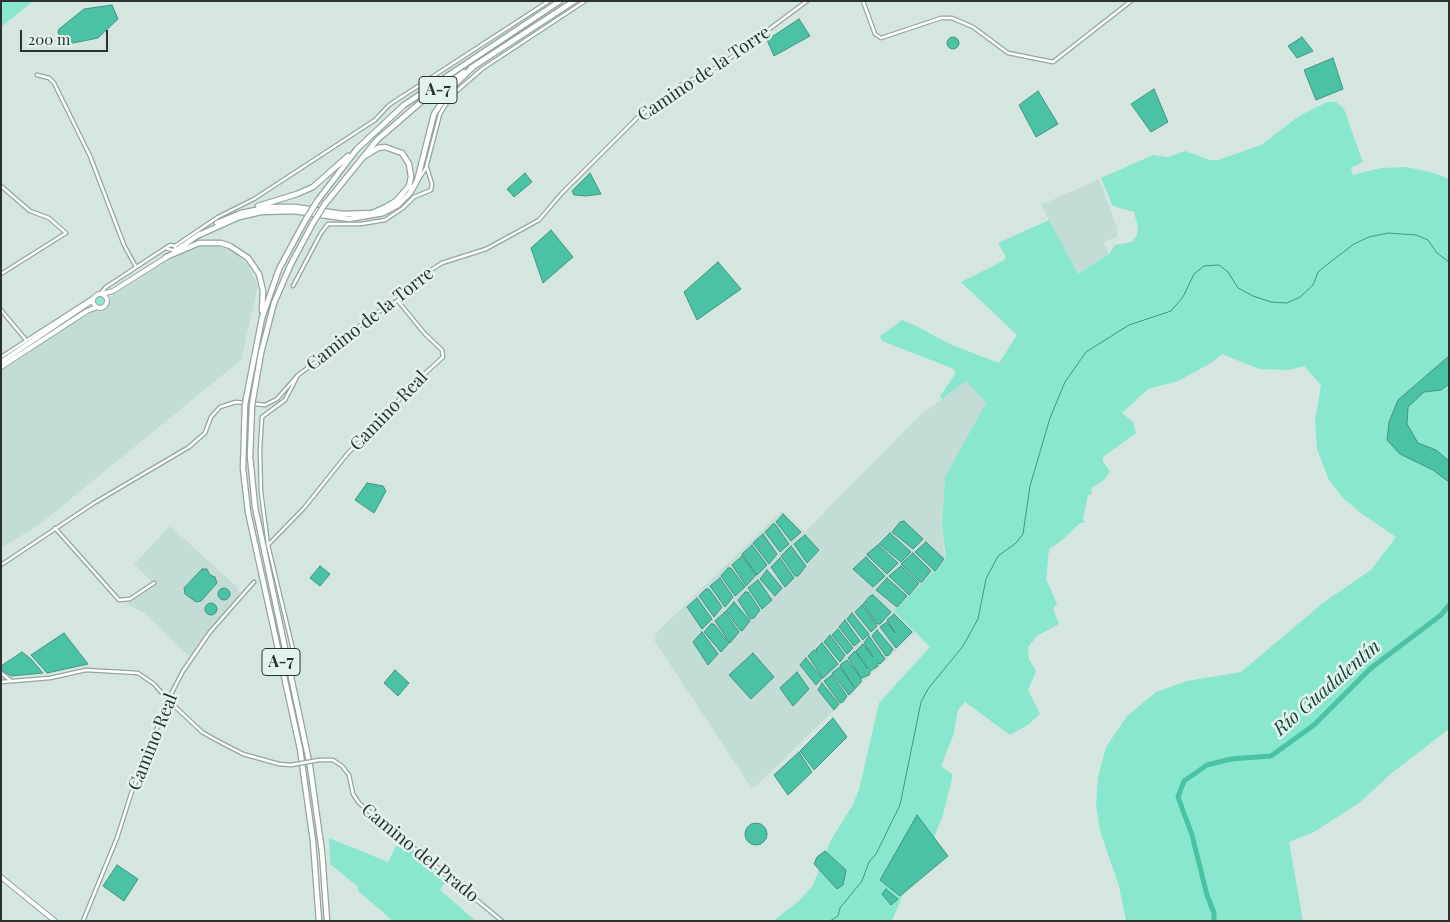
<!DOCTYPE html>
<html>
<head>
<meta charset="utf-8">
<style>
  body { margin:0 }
  #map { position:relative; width:1450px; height:922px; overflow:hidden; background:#d5e6e0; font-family:"Playfair Display",serif }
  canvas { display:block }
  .frame { position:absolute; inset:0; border:2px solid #2a312e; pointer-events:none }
  .scale { position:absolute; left:20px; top:30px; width:88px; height:22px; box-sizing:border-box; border:2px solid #2a312e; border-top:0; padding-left:6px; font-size:15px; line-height:18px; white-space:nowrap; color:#2a312e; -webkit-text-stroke:4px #e2f3ed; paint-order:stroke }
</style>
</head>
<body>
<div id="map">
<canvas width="1450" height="922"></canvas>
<div class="frame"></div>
<div class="scale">200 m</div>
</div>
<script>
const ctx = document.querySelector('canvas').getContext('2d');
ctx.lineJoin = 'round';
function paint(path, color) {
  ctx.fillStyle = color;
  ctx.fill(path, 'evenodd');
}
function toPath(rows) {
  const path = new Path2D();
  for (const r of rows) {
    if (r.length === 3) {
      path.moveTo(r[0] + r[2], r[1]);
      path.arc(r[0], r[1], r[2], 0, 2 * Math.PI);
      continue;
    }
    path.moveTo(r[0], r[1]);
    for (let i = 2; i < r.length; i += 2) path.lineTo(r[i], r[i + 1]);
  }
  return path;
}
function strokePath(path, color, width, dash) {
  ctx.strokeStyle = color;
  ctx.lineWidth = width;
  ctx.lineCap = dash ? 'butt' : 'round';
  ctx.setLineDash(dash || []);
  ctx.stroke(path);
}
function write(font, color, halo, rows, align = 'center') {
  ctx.font = font + ' "Playfair Display",serif';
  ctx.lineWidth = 5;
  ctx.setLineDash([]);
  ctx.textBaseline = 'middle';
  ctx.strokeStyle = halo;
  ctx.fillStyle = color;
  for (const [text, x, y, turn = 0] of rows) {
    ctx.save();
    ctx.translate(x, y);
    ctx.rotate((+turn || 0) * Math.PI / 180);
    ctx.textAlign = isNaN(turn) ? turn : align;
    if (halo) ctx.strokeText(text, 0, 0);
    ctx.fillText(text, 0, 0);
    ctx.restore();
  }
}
paint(toPath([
  [1099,179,1117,228,1117,237,1104,242,1109,254,1077,274,1041,205],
  [212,244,233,251,248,265,258,286,241,360,40,524,1,548,1,368,152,270,188,249],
  [966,381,989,406,945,477,942,525,944,554,947,559,916,631,756,786,751,787,654,640,657,637,655,634,782,511,805,532,918,417],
  [170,526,238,588,239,596,208,632,190,657,144,613,126,604,154,584,134,564]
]), '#c3dcd5');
paint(toPath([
  [1,1,33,1,1,27],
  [1327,102,1336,102,1344,109,1363,162,1351,168,1353,175,1381,168,1407,167,1434,173,1449,179,1449,729,1393,772,1359,803,1314,832,1289,842,1303,921,1126,921,1119,886,1100,831,1096,804,1098,777,1106,747,1127,716,1156,692,1187,681,1241,672,1324,602,1371,570,1396,537,1362,514,1343,498,1329,480,1317,449,1315,421,1321,385,1304,366,1289,370,1259,369,1222,354,1211,363,1178,381,1148,389,1122,413,1133,422,1136,433,1103,457,1103,461,1110,472,1104,480,1091,488,1092,494,1088,495,1083,519,1085,522,1079,524,1060,542,1049,549,1046,579,1057,604,1053,609,1059,624,1037,636,1028,647,1029,659,1036,671,1028,690,1040,714,1028,725,1010,735,965,702,958,710,953,736,941,766,953,775,943,815,930,847,909,880,892,921,773,921,800,900,813,885,831,840,852,806,859,790,879,703,930,647,894,611,946,560,942,525,945,477,986,403,966,381,942,399,940,396,955,374,954,369,882,341,880,336,902,320,914,325,952,345,999,363,1017,335,961,282,1003,261,1006,257,998,243,1049,220,1078,274,1109,254,1115,245,1132,242,1137,235,1138,227,1134,212,1113,206,1101,178,1153,155,1168,157,1185,151,1210,160,1218,160,1261,145,1299,116],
  [100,301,6],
  [329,838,388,862,396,846,404,849,411,847,448,879,440,890,476,921,393,921,358,891,358,887,330,864]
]), '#89e7cd');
const water = toPath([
  [112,5,118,19,98,38,68,44,58,33,59,29,84,9,112,5],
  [799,19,810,36,774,56,767,40,799,19],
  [1302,37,1313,51,1297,58,1288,46,1302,37],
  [953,43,6],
  [1333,58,1343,89,1316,100,1304,70,1333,58],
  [1154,89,1168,122,1151,132,1131,104,1154,89],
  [1038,91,1058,124,1036,137,1019,105,1038,91],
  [525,173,532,182,514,197,507,189,525,173],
  [590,173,601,194,586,196,574,195,572,191,590,173],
  [551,230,573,257,543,283,531,248,551,230],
  [718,262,741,289,697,320,684,292,718,262],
  [1449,356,1449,384,1441,390,1424,392,1408,407,1407,424,1418,443,1436,450,1449,461,1449,482,1433,470,1400,454,1387,440,1389,422,1398,400,1449,356],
  [367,483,383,486,386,491,374,513,355,500,367,483],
  [783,514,801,532,791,541,776,522,783,514],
  [904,521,923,539,913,549,892,532,900,522,904,521],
  [773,524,775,524,789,544,780,552,765,532,773,524],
  [890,533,911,552,901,562,879,544,890,533],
  [763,534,777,554,769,564,753,543,763,534],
  [805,535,819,550,807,563,794,544,805,535],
  [926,542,944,559,935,571,915,552,926,542],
  [752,545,767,565,757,575,742,554,752,545],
  [878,545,898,563,887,574,868,556,867,554,878,545],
  [791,546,806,566,798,576,795,576,781,556,791,546],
  [913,553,931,571,922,582,920,582,901,564,913,553],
  [742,556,756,575,746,586,732,565,742,556],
  [866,557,885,576,873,587,853,569,866,557],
  [780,558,794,578,785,587,771,567,780,558],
  [320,566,330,574,320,586,310,578,320,566],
  [901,566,919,583,909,595,889,576,901,566],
  [728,568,731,568,745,587,735,596,721,576,728,568],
  [202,569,207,569,210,575,215,577,217,583,201,601,196,602,185,594,184,588,202,569],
  [767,570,782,588,775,596,760,579,767,570],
  [720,578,733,597,725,607,710,586,720,578],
  [887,578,907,596,897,607,876,590,887,578],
  [758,580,772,600,762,609,748,588,758,580],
  [224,594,6],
  [706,589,709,589,722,607,714,617,699,596,706,589],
  [745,592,748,592,760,610,754,618,750,619,738,600,745,592],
  [873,595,891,612,880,624,877,624,863,604,870,596,873,595],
  [697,598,712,619,702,629,687,607,697,598],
  [734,602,750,621,742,631,740,630,726,611,734,602],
  [211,609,6],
  [862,605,877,626,871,632,855,612,862,605],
  [725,612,739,632,730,643,715,621,725,612],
  [852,613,869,634,863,640,847,619,852,613],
  [894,614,912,632,896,648,880,627,887,622,895,633,887,620,894,614],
  [845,620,860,641,854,646,839,627,845,620],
  [711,624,714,624,729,643,721,652,704,632,711,624],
  [838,629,853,648,847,654,832,635,838,629],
  [877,630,893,649,889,655,886,656,872,636,877,630],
  [702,632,718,654,708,665,693,642,702,632],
  [64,633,88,664,47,673,31,655,64,633],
  [830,635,845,655,840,662,824,642,830,635],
  [869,636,885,659,880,664,877,663,878,666,870,671,869,675,861,678,861,682,849,695,832,673,840,667,854,687,840,665,847,660,861,678,848,658,855,651,868,669,856,651,863,644,873,657,864,643,869,636],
  [822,643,838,664,823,678,808,656,814,650,818,652,816,649,822,643],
  [22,652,31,659,43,673,11,676,3,671,1,666,22,652],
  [753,653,774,677,751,699,729,675,753,653],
  [806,658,822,678,816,685,800,665,806,658],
  [395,670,409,683,398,696,384,683,395,670],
  [797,672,809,689,793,706,780,688,797,672],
  [832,675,847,696,843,702,840,703,824,681,832,675],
  [822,683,839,704,834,710,818,690,822,683],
  [833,718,847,737,814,770,800,751,833,718],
  [799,752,812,772,788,795,774,775,799,752],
  [917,815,948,856,900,896,880,880,917,815],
  [756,834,11],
  [825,851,846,870,843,885,837,889,814,864,817,857,825,851],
  [117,865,138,879,124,901,103,886,117,865],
  [886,889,898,899,891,905,882,894,886,889]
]);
paint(water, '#4cc2a5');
strokePath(water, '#429681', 1);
strokePath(toPath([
  [830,921,838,916,840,908,862,881,869,862,876,854,900,805,921,702,928,689,963,646,978,619,986,579,998,556,1016,543,1023,534,1030,486,1050,418,1065,382,1086,352,1129,325,1171,311,1183,297,1194,274,1204,266,1219,265,1228,272,1238,288,1253,296,1271,302,1287,303,1300,297,1313,285,1318,272,1329,263,1354,244,1369,237,1388,233,1416,235,1428,240,1437,253,1449,262]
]), '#429681', 1);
strokePath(toPath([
  [1214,921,1214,913,1207,895,1192,835,1178,797,1184,781,1207,765,1231,759,1271,756,1314,725,1371,668,1441,615,1449,605]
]), '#4cc2a5', 5);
strokePath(toPath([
  [250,266,255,262]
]), '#b3c2bc', 2.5, [2.5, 1]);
const minor = toPath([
  [863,1,875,34,881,38,941,18,952,18,973,27,1008,53,1053,62,1131,1],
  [37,75,49,78,54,83,90,156,124,245,136,267],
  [418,180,426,168,440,114,451,96,482,69,585,1],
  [1,186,30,211,49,218,66,233,1,274],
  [166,248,175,251,175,246],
  [293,286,321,233,328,224,361,224,385,220,403,208,414,197,431,190,432,184,427,168],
  [100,294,106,287,170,245,175,246,218,217,254,199,375,120,389,105,549,1],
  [1,310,26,340],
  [1,357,94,297],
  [55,528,119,600,130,599,154,583],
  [268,545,304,508,348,453,385,417,407,390,443,357,442,350,425,334,398,301],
  [1,565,94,503,189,447,205,433,211,417,220,407,236,402,265,405,277,399,298,375,338,346,368,318,397,301,431,270,442,263,486,249,539,220,562,193,637,118,681,85,721,65,807,1],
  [295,658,268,545,261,492,260,450,262,417,285,400,297,377],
  [1,673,10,680],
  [1,682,50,678,86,670,138,673,154,684,168,700,202,732,216,740,243,754,279,764,291,765],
  [319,760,333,760,342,766,349,775,353,794,359,803,502,921],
  [83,921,117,838,131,794,168,700,183,671,210,632,254,582]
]);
const secondary = toPath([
  [1,877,55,921]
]);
const primary = toPath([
  [102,294,113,291,167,257],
  [100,301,7],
  [1,362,93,300],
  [1,367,87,311,97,307]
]);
const motorway = toPath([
  [471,68,574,1],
  [318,200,357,149,404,105,560,1],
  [325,204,377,140,421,102,464,72],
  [258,206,297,194,313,187,348,156],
  [217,223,241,213,271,207,295,207,343,214,372,213,386,207,396,201,409,186,411,177,409,164,402,153,385,147,378,148,363,157],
  [199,235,239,217,261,212,294,211,349,219,383,213,398,205,410,193,417,181,434,114,454,85,473,67],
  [175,251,200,234],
  [166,257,199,243,221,243,230,246,248,258,259,274,263,291,262,311],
  [246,399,262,318,279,269,306,219],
  [253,399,261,353,274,303,290,266,313,223],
  [245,405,243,468,248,512,300,749,313,841,319,921],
  [252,406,250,456,255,507,310,766,322,852,327,921]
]);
strokePath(minor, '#94a49e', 5);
strokePath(secondary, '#94a49e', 6);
strokePath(primary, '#94a49e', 6);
strokePath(motorway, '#94a49e', 7);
strokePath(minor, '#fff', 2.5);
strokePath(secondary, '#fff', 4);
strokePath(primary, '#fff', 4);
strokePath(motorway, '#fff', 4.5);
const minorBridge = toPath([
  [291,765,319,760]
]);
const motorwayBridge = toPath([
  [306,219,318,200],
  [313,223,325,204],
  [245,405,246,399],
  [252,406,253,399]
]);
strokePath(minorBridge, '#94a49e', 5, []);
strokePath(motorwayBridge, '#94a49e', 7, []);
strokePath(minorBridge, '#fff', 2.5);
strokePath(motorwayBridge, '#fff', 4.5);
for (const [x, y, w] of [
  [438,90,38],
  [281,662,38]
]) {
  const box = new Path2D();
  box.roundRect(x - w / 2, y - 13.5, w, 27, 4);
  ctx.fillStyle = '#e2f3ed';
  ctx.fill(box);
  strokePath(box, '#2a312e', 1);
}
write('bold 16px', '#2a312e', null, [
  ["A-7",438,90],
  ["A-7",281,662]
]);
write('18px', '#2a312e', '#e2f3ed', [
  ["Camino de la Torre",704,74,-34],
  ["Camino de la Torre",370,319,-38],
  ["Camino Real",389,411,-46],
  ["Camino Real",153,742,-68],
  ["Camino del Prado",420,853,39]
]);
write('italic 19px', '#114539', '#e2f3ed', [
  ["Río Guadalentín",1327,688,-41]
]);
</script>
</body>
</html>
